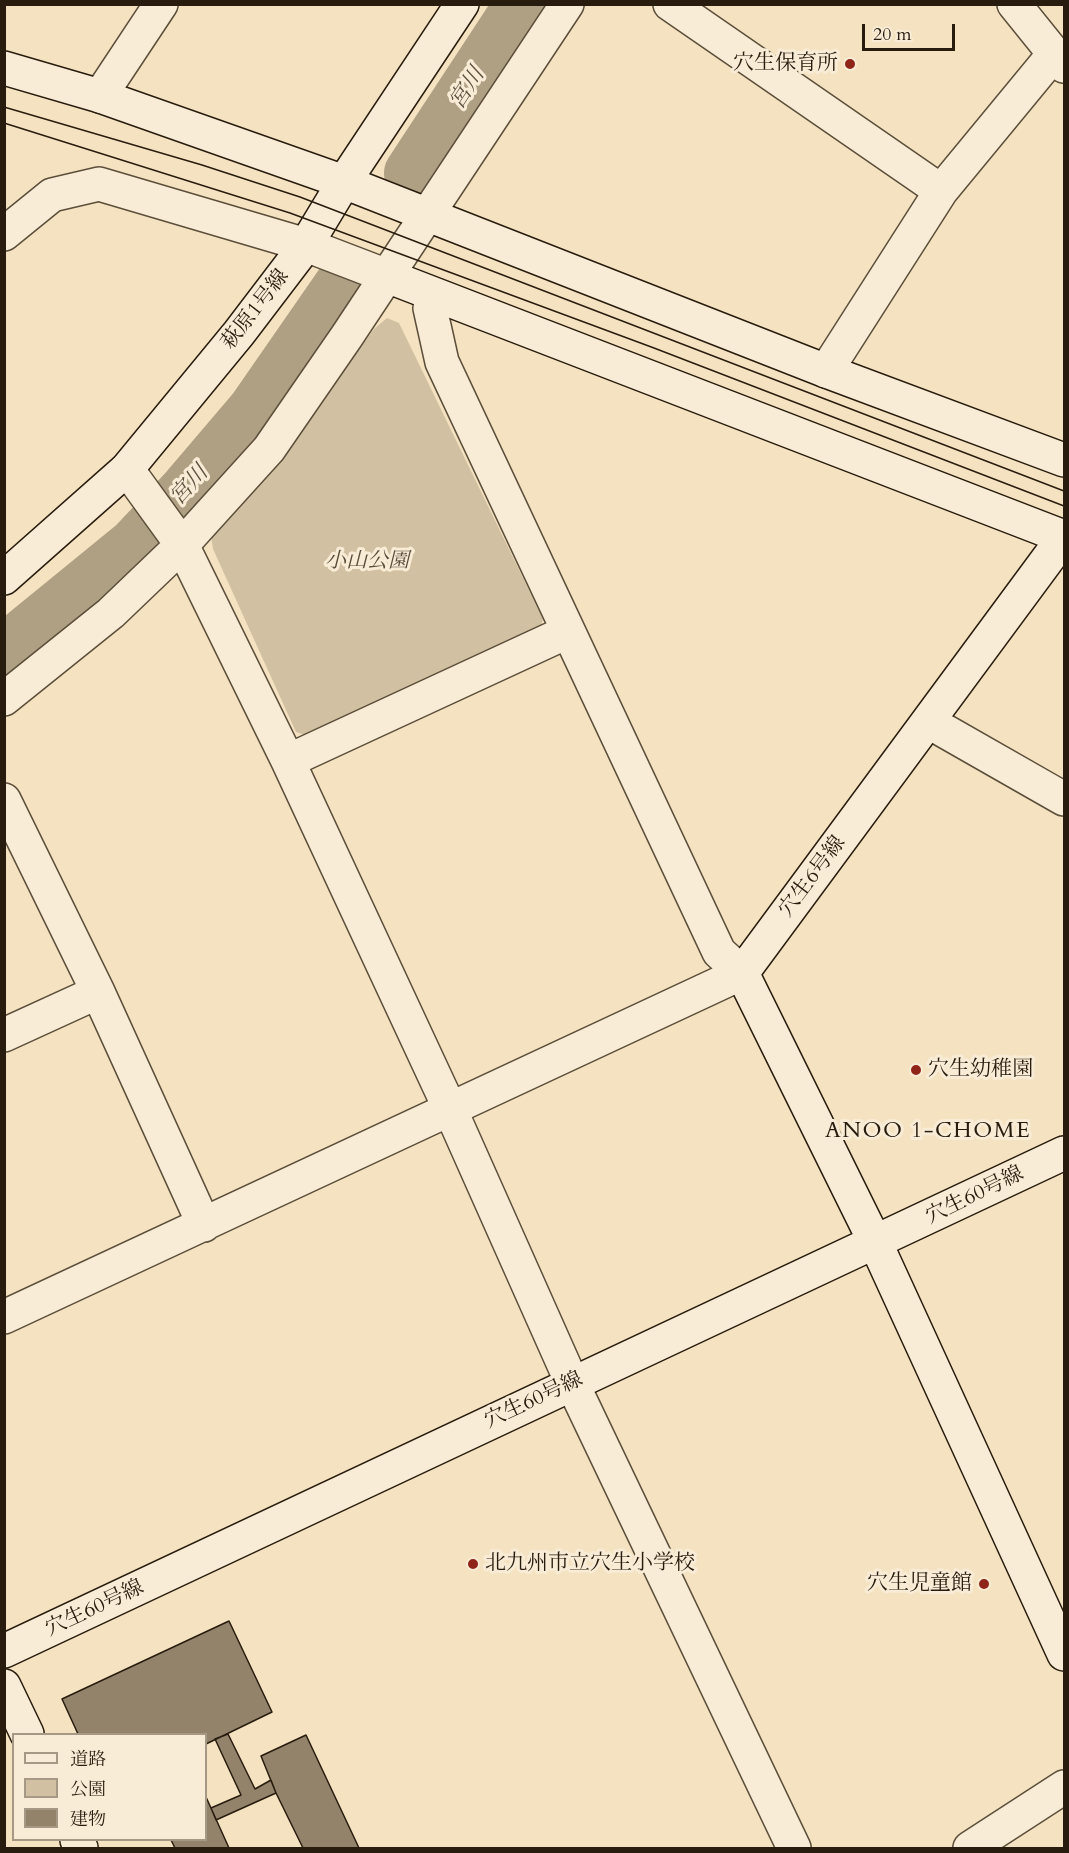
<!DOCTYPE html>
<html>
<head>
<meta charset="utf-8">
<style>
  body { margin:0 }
  #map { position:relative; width:1069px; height:1853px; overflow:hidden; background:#f5e2c0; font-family:Cardo,"Noto Serif JP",serif }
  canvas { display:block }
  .frame { position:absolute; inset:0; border:6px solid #281c0e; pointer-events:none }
  .legend { position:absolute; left:12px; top:1733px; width:195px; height:108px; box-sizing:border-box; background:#f8ecd6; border:2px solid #a59986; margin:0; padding:8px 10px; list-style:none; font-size:18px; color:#281c0e }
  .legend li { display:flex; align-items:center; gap:12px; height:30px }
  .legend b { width:30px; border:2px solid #a59986 }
  .scale { position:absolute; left:862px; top:24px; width:93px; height:27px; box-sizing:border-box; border:3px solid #281c0e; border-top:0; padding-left:8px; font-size:18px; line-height:21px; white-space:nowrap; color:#281c0e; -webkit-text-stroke:4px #f8ecd6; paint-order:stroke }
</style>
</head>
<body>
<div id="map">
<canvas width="1069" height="1853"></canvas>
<div class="frame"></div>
<ul class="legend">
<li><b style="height:8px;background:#f8ecd6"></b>道路</li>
<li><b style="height:16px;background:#d2c0a2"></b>公園</li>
<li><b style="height:16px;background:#93836b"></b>建物</li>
</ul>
<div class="scale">20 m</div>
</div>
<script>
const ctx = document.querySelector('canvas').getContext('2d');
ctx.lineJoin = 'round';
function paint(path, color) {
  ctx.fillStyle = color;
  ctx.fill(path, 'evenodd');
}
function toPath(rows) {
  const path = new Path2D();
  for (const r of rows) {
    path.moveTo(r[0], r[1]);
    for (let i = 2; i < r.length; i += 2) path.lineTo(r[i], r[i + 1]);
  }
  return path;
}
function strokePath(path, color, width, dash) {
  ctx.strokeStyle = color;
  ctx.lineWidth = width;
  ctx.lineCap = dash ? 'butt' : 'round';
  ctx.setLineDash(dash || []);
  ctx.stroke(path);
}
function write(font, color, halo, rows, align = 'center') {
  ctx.font = font + ' Cardo,"Noto Serif JP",serif';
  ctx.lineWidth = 6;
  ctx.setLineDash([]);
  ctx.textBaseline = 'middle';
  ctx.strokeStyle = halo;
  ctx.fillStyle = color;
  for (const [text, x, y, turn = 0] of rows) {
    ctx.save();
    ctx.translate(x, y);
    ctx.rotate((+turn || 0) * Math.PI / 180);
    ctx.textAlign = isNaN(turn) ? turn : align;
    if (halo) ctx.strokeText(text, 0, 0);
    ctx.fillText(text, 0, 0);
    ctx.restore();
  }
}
paint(toPath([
  [387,318,399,323,543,619,540,630,313,738,296,732,213,549,211,536,282,452,375,328]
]), '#d2c0a2');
strokePath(toPath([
  [412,173,523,4],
  [4,653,135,546,186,492,255,411,341,287]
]), '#af9f83', 56);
const building = toPath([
  [229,1621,272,1712,206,1744,206,1734,78,1734,62,1699,229,1621],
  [228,1734,255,1789,271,1780,276,1793,216,1820,211,1808,241,1795,215,1739,228,1734],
  [306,1735,359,1848,303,1848,276,1793,261,1756,306,1735],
  [206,1797,229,1848,175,1848,171,1840,206,1840,206,1797]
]);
paint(building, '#93836b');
strokePath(building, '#281c0e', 1.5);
const street = toPath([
  [670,4,941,191],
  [1014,4,1064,66],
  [100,96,161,4],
  [4,234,52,195,99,184,306,245,387,276],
  [826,371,941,191,1054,54],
  [127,469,182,545,288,761,450,1109,572,1383,794,1848],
  [4,699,111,613,182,545,269,449,347,336,567,4],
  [929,722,1064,799],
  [288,761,567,632],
  [4,800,98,992,204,1225],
  [4,1035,98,992],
  [4,1317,742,973,719,952,442,362,430,308,435,296],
  [970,1848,1064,1787]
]);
const secondary = toPath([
  [4,68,100,96,344,182,826,371,1064,460],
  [387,276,1064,537],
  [1064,537,742,973,876,1244,1064,1654],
  [4,578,127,469,239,333,306,245,344,182,462,4],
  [4,1651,1064,1153],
  [4,1686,27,1734],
  [77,1840,81,1848]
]);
strokePath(street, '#5b4e3a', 36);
strokePath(secondary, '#281c0e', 36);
strokePath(street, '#f8ecd6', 33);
strokePath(secondary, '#f8ecd6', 33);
strokePath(toPath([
  [4,107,202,165,300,197,1064,491],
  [4,123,290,213,654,348,1064,506]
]), '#281c0e', 1.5);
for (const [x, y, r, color] of [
  [850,64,6,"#8f2418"],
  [916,1070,6,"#8f2418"],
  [473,1564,6,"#8f2418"],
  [984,1584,6,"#8f2418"]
]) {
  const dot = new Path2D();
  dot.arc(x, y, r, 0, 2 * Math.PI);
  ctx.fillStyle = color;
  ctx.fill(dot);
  strokePath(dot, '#f8ecd6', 2);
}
write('21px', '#281c0e', '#f8ecd6', [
  ["穴生保育所",838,64],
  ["穴生幼稚園",928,1070,"left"],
  ["北九州市立穴生小学校",485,1564,"left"],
  ["穴生児童館",972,1584]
], 'right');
write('21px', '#281c0e', '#f8ecd6', [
  ["萩原1号線",256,310,-52],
  ["穴生6号線",813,877,-53],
  ["穴生60号線",975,1196,-26],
  ["穴生60号線",534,1401,-25],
  ["穴生60号線",95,1609,-25]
]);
write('italic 21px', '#5b4d3a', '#f8ecd6', [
  ["小山公園",367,562]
]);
write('italic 22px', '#5e503d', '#f8ecd6', [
  ["宮川",468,89,-57],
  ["宮川",190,486,-48]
]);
ctx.letterSpacing = '1.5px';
write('22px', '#281c0e', '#f8ecd6', [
  ["ANOO 1-CHOME",928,1132]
]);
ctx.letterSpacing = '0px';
</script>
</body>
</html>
